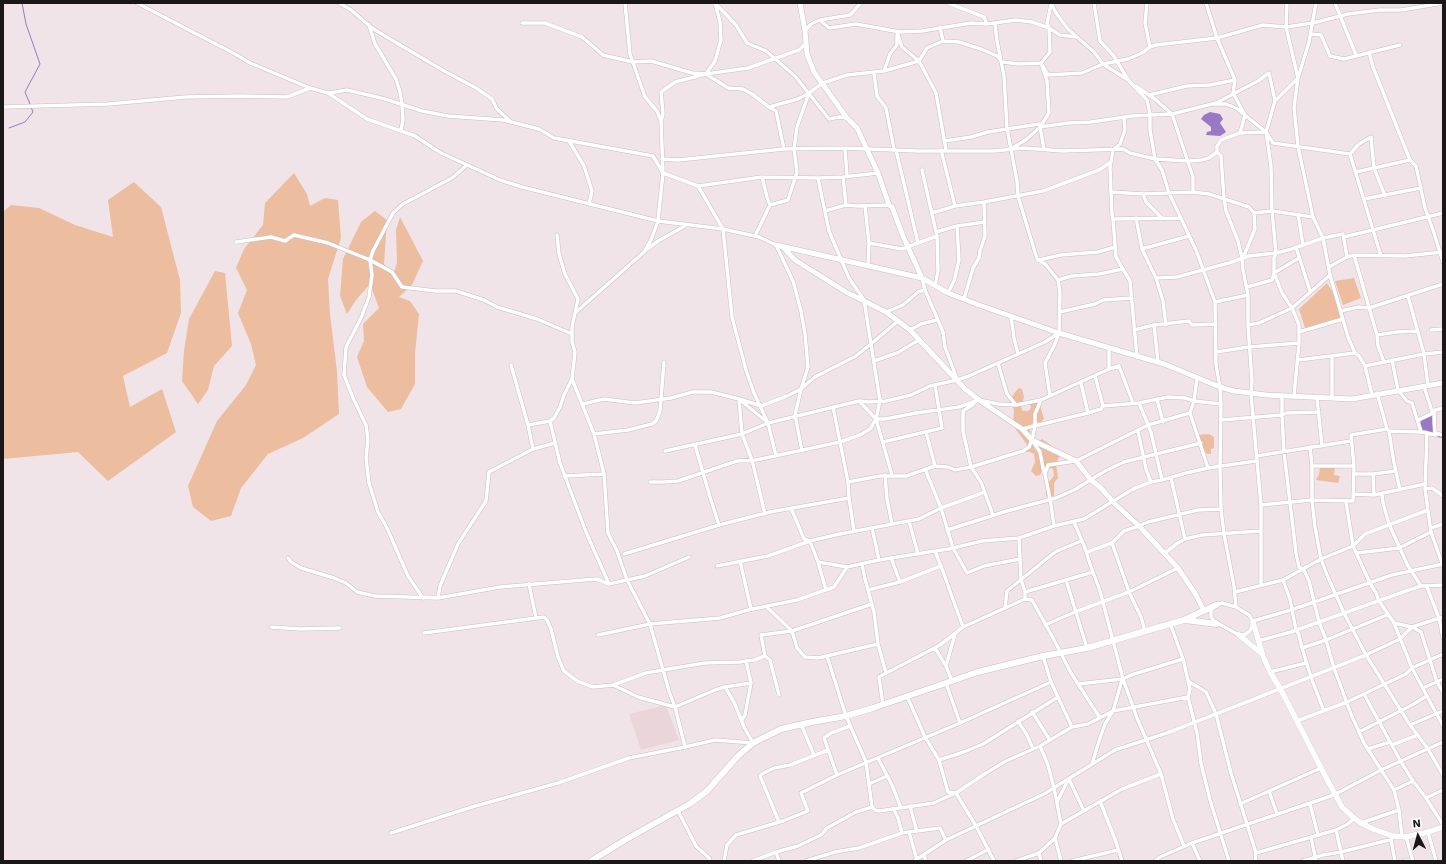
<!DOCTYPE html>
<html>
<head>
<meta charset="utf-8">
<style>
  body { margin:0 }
  #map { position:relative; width:1446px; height:864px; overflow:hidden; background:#f1e4e8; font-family:"Work Sans",sans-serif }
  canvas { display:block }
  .frame { position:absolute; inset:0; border:4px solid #1b1617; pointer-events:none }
  .north { position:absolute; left:1398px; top:816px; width:40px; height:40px; -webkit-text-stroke:3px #fff; paint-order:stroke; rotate:354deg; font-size:11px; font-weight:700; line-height:16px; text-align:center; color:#1b1617 }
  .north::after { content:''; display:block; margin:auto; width:14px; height:18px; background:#1b1617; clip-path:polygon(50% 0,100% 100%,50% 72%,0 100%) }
</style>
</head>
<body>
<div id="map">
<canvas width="1446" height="864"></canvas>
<div class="frame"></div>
<div class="north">N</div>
</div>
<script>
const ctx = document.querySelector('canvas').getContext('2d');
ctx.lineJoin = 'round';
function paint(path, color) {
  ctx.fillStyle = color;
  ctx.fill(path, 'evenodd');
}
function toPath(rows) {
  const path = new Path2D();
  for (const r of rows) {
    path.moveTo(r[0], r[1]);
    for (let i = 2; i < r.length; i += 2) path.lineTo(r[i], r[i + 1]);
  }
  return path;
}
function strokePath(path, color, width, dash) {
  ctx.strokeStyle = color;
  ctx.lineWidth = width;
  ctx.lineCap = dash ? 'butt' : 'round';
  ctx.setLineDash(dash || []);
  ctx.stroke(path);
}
paint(toPath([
  [666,705,679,740,641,750,629,714]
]), '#ead5da');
paint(toPath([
  [294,173,307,194,310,206,325,198,338,200,341,238,328,279,330,314,337,371,339,414,303,438,268,454,241,488,231,516,211,521,193,507,188,486,217,421,246,385,256,365,251,344,238,313,247,290,236,268,244,249,263,225,265,203],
  [134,182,161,207,180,280,181,313,167,353,123,376,130,407,162,389,176,432,108,481,78,452,3,459,3,212,11,205,39,208,75,225,113,237,108,200],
  [375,211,387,220,384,264,393,275,397,263,396,230,400,217,423,261,412,285,399,297,410,301,419,314,415,353,415,384,401,409,388,412,367,387,357,357,364,341,363,324,379,308,370,284,356,300,347,314,340,296,343,259,361,222],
  [215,271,225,273,232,346,214,366,208,390,198,404,182,381,184,351,189,319],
  [1354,278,1361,298,1343,305,1335,281],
  [1327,283,1335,296,1342,317,1305,328,1299,309],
  [1019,388,1022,389,1024,397,1021,407,1023,411,1028,411,1031,408,1030,404,1039,402,1044,419,1041,422,1035,422,1030,425,1030,435,1038,442,1042,439,1059,451,1059,457,1056,464,1058,478,1054,483,1054,496,1046,496,1048,483,1054,476,1053,469,1048,467,1044,468,1040,475,1036,476,1031,471,1035,462,1034,454,1030,452,1024,452,1027,445,1013,425,1014,410,1010,401,1015,392],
  [1209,434,1214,437,1214,448,1211,449,1211,454,1207,454,1201,446,1198,435],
  [1320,467,1335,467,1334,475,1340,476,1338,483,1316,480,1319,474]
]), '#ecbd9e');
paint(toPath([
  [1210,112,1220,114,1223,119,1220,123,1226,132,1220,136,1206,135,1207,132,1211,131,1211,127,1201,119,1204,115],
  [1433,412,1432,422,1434,433,1443,433,1443,438,1437,437,1428,431,1423,430,1420,426,1421,420]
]), '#9a79c4');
strokePath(toPath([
  [22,3,26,24,40,64,25,92,30,104],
  [9,128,25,122,33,112,31,107]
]), '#9a79c4', 1);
const street = toPath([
  [137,3,235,54,250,63,310,88,328,93,367,119,415,136,441,153,500,180,522,187,658,221,723,229,759,237,776,245,793,281,801,311,805,334,808,367,801,389,795,415,802,451],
  [339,3,351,10,372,28,395,42,446,72,476,88,492,99,497,109,511,122],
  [715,3,736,25,747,43,766,51,795,76,829,119,839,117,847,118],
  [948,3,984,17,987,24],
  [1051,3,1056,13,1068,29,1094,52,1103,64,1128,80],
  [1094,3,1100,41,1113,55,1129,81,1147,100,1150,114,1150,130,1155,159,1162,170,1169,193,1196,250,1215,302,1216,365,1220,387,1221,404,1220,467,1221,509,1224,534,1234,586,1236,607],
  [1147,3,1145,23,1150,47],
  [1206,3,1217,38,1235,80,1233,93,1245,115,1240,133],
  [1287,3,1286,27,1298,78,1294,108,1298,146,1313,217,1323,238,1330,275,1348,337,1355,353,1359,356,1365,366,1372,395],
  [1335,3,1356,55],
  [820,20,829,28,856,24,900,32,922,31,971,23,987,24,1016,20,1032,22,1049,28,1060,35,1076,37],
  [522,23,545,23,582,37,603,55,633,62,651,61,692,73,706,74,728,88,743,89,752,94,769,107,798,99,809,93,823,83,847,75,884,71,919,61,927,48,943,41,940,27],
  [995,24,997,41,1004,76,1007,128,1017,181,1018,196,1037,259,1046,265,1058,280,1060,292,1059,333,1054,346,1045,363,1050,396],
  [369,25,375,44,396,79,400,92,402,104,403,120,401,130],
  [805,31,811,24,820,20,850,15,861,3],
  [897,32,902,47,919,61,936,93,946,150],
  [1311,34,1321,35,1330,56,1344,59,1400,45],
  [943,41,959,42,981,49,997,56,1002,62,1019,64,1041,63,1048,75,1082,73,1103,64,1128,59,1142,53,1150,47,1156,45,1217,38,1263,25,1286,27,1313,23,1348,14,1380,10,1401,10,1443,3],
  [1369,52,1373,67,1410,160,1416,166,1425,208,1434,233,1443,262],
  [884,71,890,54,897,45,897,35],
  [874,73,877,96,886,108,894,149],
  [706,74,715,61,721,40,720,22,715,3],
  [1136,86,1156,100,1172,114,1193,177,1193,192],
  [329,93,347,90,385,99,422,111,448,116,503,120,539,129,554,138,653,156,663,173,698,186,723,229,732,317,746,370,754,393,768,423,776,456],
  [1149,95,1187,86,1210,85,1235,80],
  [1214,104,1226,104,1236,108,1266,132],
  [3,107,108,104,186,97,240,96,287,97,310,88],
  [769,107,776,111,784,149],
  [1124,117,1125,130,1120,144,1113,150,1110,168,1112,215,1113,219,1116,257,1130,281,1137,357],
  [661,121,663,114,661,92,675,82,706,74,748,68,799,50,806,43],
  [1040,127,1044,149],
  [569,141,584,166,592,191,589,204],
  [945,141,971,137,988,132,1039,124,1040,127,1068,123,1091,122,1132,116,1172,114,1216,103,1258,81,1269,73,1275,101],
  [845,148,847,176],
  [1011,149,1027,139,1040,127,1049,113,1047,81,1041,63,1050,52,1049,28,1047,23,1051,5],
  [896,150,918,243],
  [941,150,955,206],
  [1217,152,1221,156,1224,198,1226,211,1238,241,1242,258,1243,270,1248,295,1248,325,1252,381,1251,394,1261,505,1261,585],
  [1350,154,1381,256],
  [1350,154,1359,144,1371,137,1374,168,1385,196],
  [662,159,678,160,784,149,845,148,917,151,994,151,1024,148,1062,151,1123,149,1130,153,1155,159,1189,161,1202,160,1209,158,1217,152,1217,146,1221,140,1240,133,1266,132,1273,143,1350,154],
  [922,170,937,236,938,271,935,286],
  [1356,172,1410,160],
  [762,177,767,197,770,205],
  [843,177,846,205],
  [698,186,762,177,818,178,843,177,878,173],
  [1111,192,1143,194,1146,202,1162,218],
  [1143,194,1193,192,1209,194,1249,207,1254,213],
  [1364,199,1421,188],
  [865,206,869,243,868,266],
  [825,211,846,205,857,206,889,205],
  [932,213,955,206,984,202,1043,191,1099,170,1111,162],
  [1298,214,1303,245],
  [1136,218,1142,249,1156,278,1163,301,1166,325],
  [1113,219,1181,218],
  [936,232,957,226,985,222],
  [557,235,559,254,565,274,578,299,575,313],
  [755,236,770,205,788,200,797,172,794,149,797,127,809,93],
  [1344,237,1443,213],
  [236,242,271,237,285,241,294,235,328,243,370,260,392,272,402,287,436,291,456,291,484,300,497,307,537,319,572,334],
  [869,243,902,249,937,236],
  [1296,247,1310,291],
  [1142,249,1189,236],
  [646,250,658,241,685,226],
  [1354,255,1377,335],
  [1243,258,1255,229,1254,213,1272,211,1313,217],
  [1039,260,1061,255,1098,252,1115,247],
  [1329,267,1347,257,1354,255,1405,256,1443,252],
  [922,278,925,290,943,332,945,347,957,379],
  [1156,278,1177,277,1229,263,1249,256,1276,253,1292,249,1323,238,1343,234,1347,257],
  [1058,280,1072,276,1099,274,1123,269],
  [1247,287,1272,280,1274,273,1299,258],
  [948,293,954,281,959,260,957,226],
  [1408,296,1424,354,1428,386],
  [964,299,973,268,979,258,980,251,985,236,984,202],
  [1215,302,1248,295],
  [1341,311,1358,307,1369,308,1443,284],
  [886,312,903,305,918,292,925,290],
  [1060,312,1095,304,1103,300,1132,298],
  [1011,316,1014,338,1018,354],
  [1154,325,1158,362],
  [1248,325,1259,323,1292,308,1330,275],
  [910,330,921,324,937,320],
  [1134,330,1154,325,1189,321,1192,325,1216,324],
  [1431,330,1443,329],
  [1299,332,1343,319],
  [1216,352,1249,347,1299,343],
  [1298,360,1355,353],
  [1392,360,1398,390,1407,401,1412,403,1421,432],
  [874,361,897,353,919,340],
  [664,362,660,411,656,421,652,424,628,430,594,434,604,474,608,533,617,551,627,580,645,576,689,557],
  [1384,362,1378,346,1377,335,1397,332,1418,331],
  [998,363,1007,394,1016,405],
  [511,365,528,425,533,449],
  [1365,366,1424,354,1443,352],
  [1109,369,1109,348],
  [1095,376,1103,406],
  [1197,378,1194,401,1190,413,1208,468],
  [572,379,594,434],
  [1081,383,1088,413],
  [1424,387,1432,411,1434,412,1435,433,1443,435],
  [1377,393,1387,429,1389,431,1394,463,1400,490],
  [1282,396,1282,415,1284,452,1296,553,1299,567,1303,570],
  [1294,396,1299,343,1299,325,1292,308,1282,293,1274,273,1274,258,1276,253,1272,211,1271,166,1266,132,1275,101,1298,78,1309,42,1316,3],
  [1317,398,1322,446],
  [1332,398,1332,357],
  [1157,399,1163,422],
  [1041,400,1035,414,1035,426,1032,440,1040,452,1044,473],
  [859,401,876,419,892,475],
  [1139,403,1151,432,1162,480],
  [583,404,604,399,635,403,671,398,693,392,711,392,739,399,768,423,859,401,869,402,886,401,911,395,930,386,957,380,969,376,1045,342,1059,333],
  [974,404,963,411,963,431,971,467,981,482,993,515],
  [833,407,848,482,849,498,854,531],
  [876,419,885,419,916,413,959,407,979,400,998,404,1016,405,1041,400,1109,369,1119,366,1133,403],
  [1221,420,1282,415,1287,413,1319,412],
  [1418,420,1431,414,1432,411,1443,408],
  [550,421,560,463,586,532,609,584],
  [528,425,550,421,554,418,560,407,564,395,572,379,575,352,572,342,572,327,575,313,644,252,651,240,658,221,663,173,661,121,657,111,645,97,630,54,625,3],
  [1022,429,1088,413,1101,409,1103,406,1139,403,1168,397,1185,398,1194,401,1221,404],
  [1138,431,1146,469,1151,482],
  [1389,431,1421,432,1436,435],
  [926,432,935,466],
  [1427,433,1425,489,1431,532,1443,566],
  [883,442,942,428,935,385],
  [695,445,710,497,719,525],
  [1310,447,1312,466,1312,500,1315,527,1321,559,1327,575,1344,613,1366,655,1410,725,1428,749,1443,775],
  [665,451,742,434,768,423],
  [1256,456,1351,441],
  [1312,466,1354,466],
  [925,469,941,508,953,548,967,573,984,566,1020,559],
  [1354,474,1373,474,1396,471],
  [1373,474,1374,495],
  [885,475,887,499,892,524],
  [564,476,604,474],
  [1171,478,1185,539],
  [650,482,664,482,678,481,737,461,756,460,840,442,860,435,870,429,876,419,880,401,864,300,849,278,829,231,818,178],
  [848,482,880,476,906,476,935,466,948,467,955,470,971,467,1023,451,1029,447,1032,440],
  [1425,489,1432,488,1443,496],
  [1353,494,1374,495,1425,484],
  [1382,494,1383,503,1389,524,1407,564,1421,586],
  [1050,498,1054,526],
  [1050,499,1045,474,1048,465,1076,461,1148,425,1190,413],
  [1346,502,1353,546,1370,583,1376,593,1379,601,1394,623,1412,627,1421,632,1437,682,1443,692],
  [1261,505,1312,500,1353,501,1354,466,1351,435,1387,429],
  [791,508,804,539,810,541,818,562,826,590],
  [765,514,752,460,742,434,739,399,761,406,787,396,801,389,815,377,856,356,871,344,898,321],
  [909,521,918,554],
  [1074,522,1085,548,1090,564,1100,591,1123,679,1137,718,1161,774,1173,819,1184,846],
  [872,528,879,560],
  [1431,528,1443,524],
  [947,530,1007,511,1056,498,1074,490,1105,471,1124,462,1201,443],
  [1112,543,1129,592,1141,617,1145,631],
  [935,551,941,566,963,627],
  [1087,552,1112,543,1124,531,1139,526,1148,522,1198,510,1221,509],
  [1165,553,1178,543,1185,539,1202,535,1260,531],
  [1357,553,1399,548,1431,532],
  [624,554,719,525,770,512,849,498],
  [288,558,291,562,301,568,334,578,346,583,357,592,375,596,438,598,500,587,596,579,609,584,627,580,650,624,669,691,675,707,685,747],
  [891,558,900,582],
  [740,561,751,609],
  [818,562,847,567,879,560,935,551,949,549,982,541,1019,538,1054,526,1084,519,1133,489,1151,482,1162,480,1186,473,1208,468,1256,461],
  [862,564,865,579,874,612,878,644,886,673],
  [717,566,768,556,810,541,835,535,919,519,941,508,985,492],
  [1304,570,1309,581,1319,622,1326,640,1334,668,1351,714,1364,743,1394,790,1399,810,1402,837],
  [1066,580,1087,648],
  [1283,580,1290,599,1296,630,1299,635,1302,648,1311,677,1324,711],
  [529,584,536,618],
  [1427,587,1439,618,1443,638],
  [868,590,900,582,941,566],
  [1025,592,1093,572],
  [1235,592,1283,580,1321,559,1353,546,1365,534,1428,510],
  [423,598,408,576,387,528,378,512,369,483,366,458,368,440,366,425,353,398,344,375,346,347,361,318,369,297,372,275,370,260,373,251,393,213,403,204,452,178,467,165],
  [438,598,440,586,458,544,486,501,489,472,533,449,555,443],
  [1025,599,1032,600,1052,636,1071,673,1100,718],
  [1222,603,1236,607,1249,615,1253,622,1250,631,1244,635,1237,634,1214,621,1211,617,1211,610,1216,605,1222,603],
  [767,607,792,631,797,648,805,657,818,658,878,644],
  [1005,608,1007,591,1055,552,1081,541],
  [1253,621,1291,610,1392,575,1443,564],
  [1170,623,1183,659,1190,689,1188,697,1197,733,1201,763,1210,800,1229,861],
  [1394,623,1412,668,1443,726],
  [1045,625,1075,612,1129,592,1178,568],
  [271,627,301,629,340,628],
  [424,633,544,617,547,620,551,629,558,657,564,671,577,681,593,687,613,685,646,673,663,670,705,663,740,662,754,660,765,656],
  [598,635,650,624,720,618,748,610,797,600,834,587,847,567],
  [1258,641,1291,632,1406,591,1421,586,1443,585],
  [935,648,946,666,952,681],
  [1302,648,1326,640,1387,615],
  [827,656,846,716,866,762,872,807,875,810,879,811,934,803,942,799,956,793,986,773,1006,761,1040,746,1072,727,1088,724,1113,711,1188,697],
  [1043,656,1051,682,1072,727],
  [946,666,955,634],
  [1270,672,1306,663],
  [946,683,960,723],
  [1078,684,1123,679,1131,675,1183,659],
  [613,685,638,697,675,707,715,690,725,687,751,683],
  [725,687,734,702,744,727,753,743],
  [1423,688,1443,679],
  [1364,694,1401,762,1413,781,1426,798,1443,825],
  [779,695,770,660,765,656,761,635,792,631,872,604],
  [907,696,925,737,939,760,948,792,956,793,976,826,994,861],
  [883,705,879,677,940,645,963,627,1025,599,1025,592,1021,579,1019,538],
  [1032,712,1050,740],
  [742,720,745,715,751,683,746,661],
  [1018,721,1027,735,1033,749],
  [1297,721,1347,702,1406,674,1412,668,1443,654],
  [801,724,814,755],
  [1410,725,1443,711],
  [1359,732,1412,705,1427,696],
  [1392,745,1418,735],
  [1368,749,1390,742],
  [878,758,892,785,901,808],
  [939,760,964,752,983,744,1058,697],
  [1092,764,1100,738,1105,724,1113,711,1122,680],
  [837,775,960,723,1051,682],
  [1069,779,1084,811],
  [869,784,887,776],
  [1394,790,1413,781],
  [1269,791,1277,814],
  [1426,798,1443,790],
  [1100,801,1116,842,1122,861],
  [1057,802,1068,780],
  [1240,804,1321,768],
  [1310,804,1318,835],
  [910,806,917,832],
  [893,808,898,818,902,833],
  [678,811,696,846,709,858,710,861],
  [779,822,760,776,762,774,774,768,790,765,828,750],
  [1361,823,1399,810],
  [1061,824,1122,789,1161,774],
  [1336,830,1343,861],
  [909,832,917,860],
  [1428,832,1436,861],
  [391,833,472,807,558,783,629,758,685,747,715,740,753,743],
  [1311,837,1316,861],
  [1406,837,1413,861],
  [1055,838,1061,861],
  [1391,840,1395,861],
  [1192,843,1200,861],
  [776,852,779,861],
  [1039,853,1041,861],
  [1256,853,1336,830,1348,824,1354,818],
  [924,855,926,861],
  [724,861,727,845,736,835,783,821,808,811,801,793,837,775,824,738,831,733,850,726],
  [753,861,776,852,798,846,821,835,827,828,856,812,872,807],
  [806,861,835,852,859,848,902,833,940,828,946,840],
  [914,861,946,840,1044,794,1115,750,1167,733,1216,714,1206,692,1188,681],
  [966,861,989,849],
  [1016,861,1039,853,1055,838,1061,824,1054,788,1048,765,1040,746],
  [1072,861,1118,850],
  [1155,861,1160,857,1192,843,1334,795,1381,770,1443,742],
  [1255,861,1256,853,1231,773,1216,714,1366,655,1400,639,1412,627,1443,617],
  [1303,861,1323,855,1341,852,1385,841,1391,840,1393,836],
  [1404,861,1413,861]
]);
const secondary = toPath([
  [800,3,805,31,807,54,814,72,847,118,857,128,878,173,889,205,892,207,903,236,922,278],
  [776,245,922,278,948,293,979,305,1059,333,1164,364,1220,387,1234,391,1266,395,1352,399,1443,383],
  [783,247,795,260,846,292,886,312,910,330,965,389,979,400,1022,429,1032,440,1076,461,1091,480,1101,488,1113,502,1139,526,1178,568,1196,595,1204,611]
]);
const primary = toPath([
  [1253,622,1263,656,1270,672,1280,688,1321,768,1342,807,1354,818,1361,823,1373,829,1393,836,1406,837,1428,832,1443,827],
  [1239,635,1262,654]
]);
const highway = toPath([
  [1185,620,1217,624],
  [591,861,625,840,691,803,707,791,738,756,753,743,781,729,812,722,846,716,873,708,978,672,1043,656,1087,648,1184,620,1216,605]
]);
strokePath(street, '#c9bdc0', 4.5);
strokePath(secondary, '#c9bdc0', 6);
strokePath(primary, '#c9bdc0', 6);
strokePath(highway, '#c9bdc0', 7);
strokePath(street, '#fff', 3.5);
strokePath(secondary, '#fff', 5);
strokePath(primary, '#fff', 5.5);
strokePath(highway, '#fff', 6);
</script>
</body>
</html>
